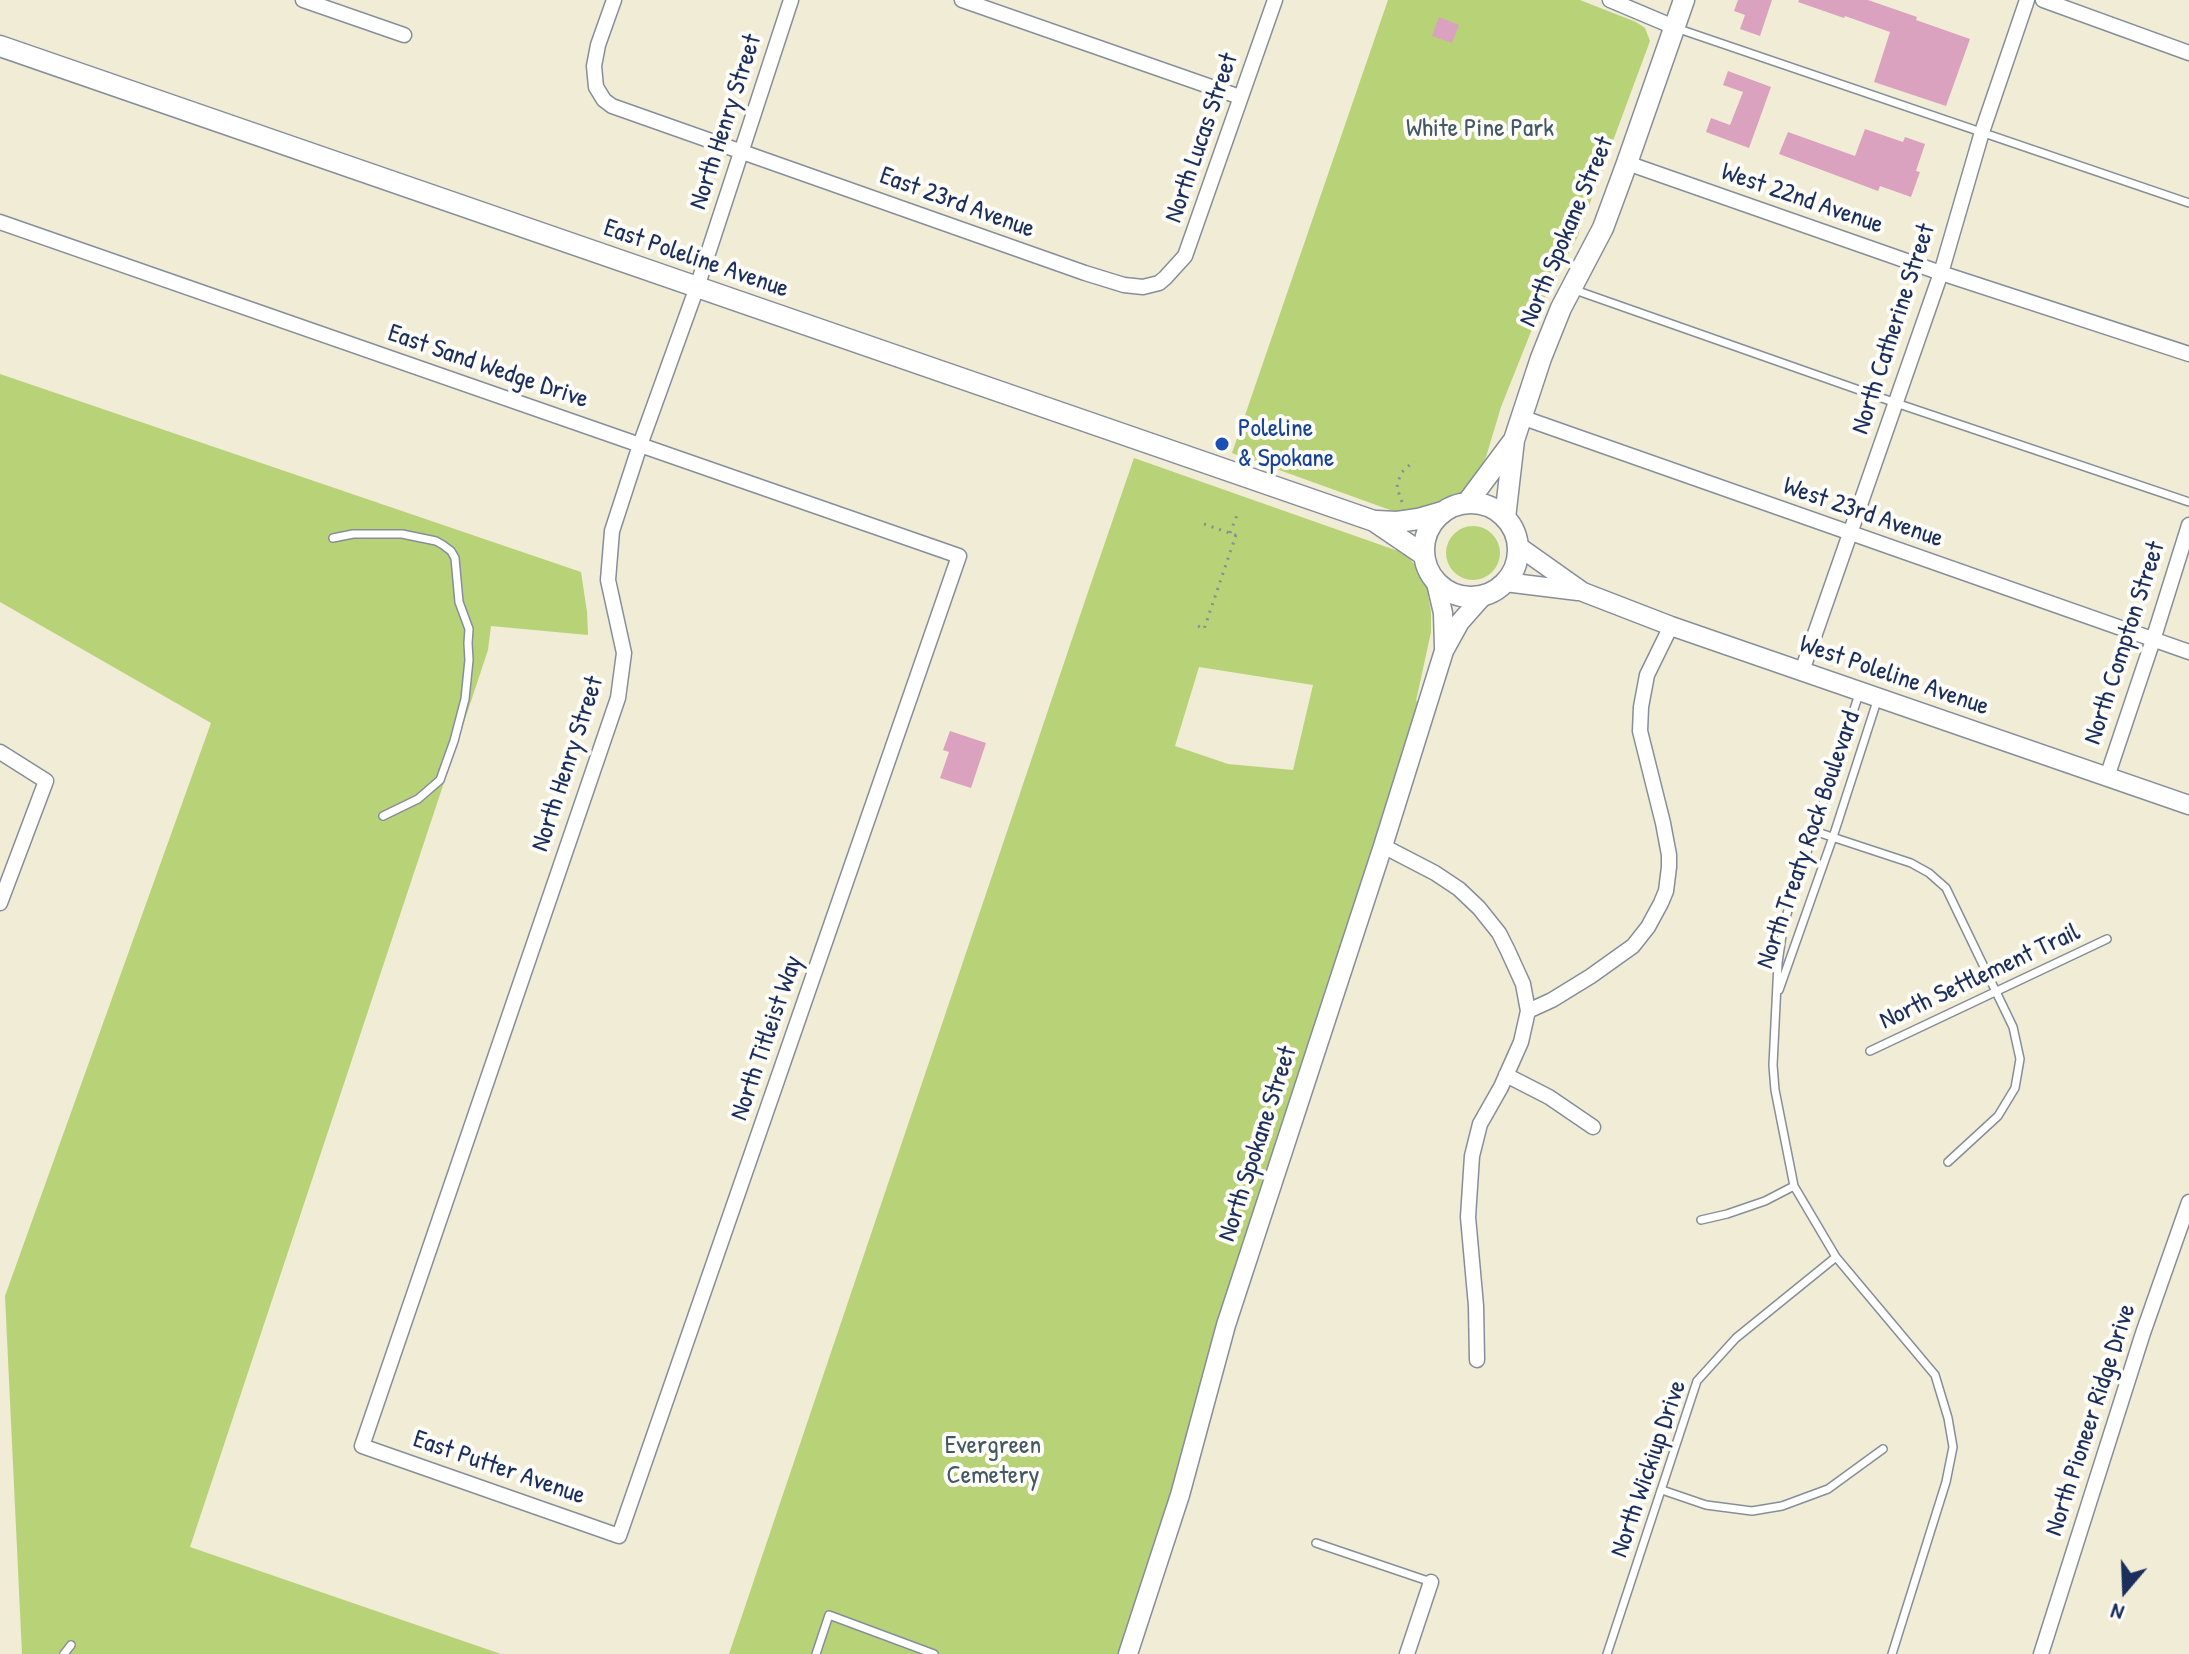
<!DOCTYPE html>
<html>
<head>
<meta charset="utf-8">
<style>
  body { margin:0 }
  #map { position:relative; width:2189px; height:1654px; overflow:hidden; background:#f0ecd5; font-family:"Patrick Hand",sans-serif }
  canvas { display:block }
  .north { position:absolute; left:2085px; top:1550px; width:80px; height:80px; -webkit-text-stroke:6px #fdfcf7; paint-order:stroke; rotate:199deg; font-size:22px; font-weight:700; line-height:32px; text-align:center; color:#1b2f5e }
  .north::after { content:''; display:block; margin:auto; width:28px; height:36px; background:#1b2f5e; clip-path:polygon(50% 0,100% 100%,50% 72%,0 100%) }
</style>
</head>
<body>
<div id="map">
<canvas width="2189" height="1654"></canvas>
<div class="north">N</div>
</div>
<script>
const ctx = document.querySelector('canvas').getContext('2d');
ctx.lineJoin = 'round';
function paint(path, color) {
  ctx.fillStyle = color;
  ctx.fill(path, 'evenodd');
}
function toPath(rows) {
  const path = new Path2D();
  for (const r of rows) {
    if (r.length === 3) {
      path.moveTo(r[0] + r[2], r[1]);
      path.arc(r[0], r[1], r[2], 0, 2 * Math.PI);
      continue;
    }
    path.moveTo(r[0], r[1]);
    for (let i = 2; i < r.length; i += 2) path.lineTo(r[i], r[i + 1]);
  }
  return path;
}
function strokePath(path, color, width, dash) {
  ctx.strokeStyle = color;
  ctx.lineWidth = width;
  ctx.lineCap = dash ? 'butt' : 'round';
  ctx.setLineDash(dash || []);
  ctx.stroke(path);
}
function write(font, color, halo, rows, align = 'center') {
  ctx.font = font + ' "Patrick Hand",sans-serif';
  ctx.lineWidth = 8;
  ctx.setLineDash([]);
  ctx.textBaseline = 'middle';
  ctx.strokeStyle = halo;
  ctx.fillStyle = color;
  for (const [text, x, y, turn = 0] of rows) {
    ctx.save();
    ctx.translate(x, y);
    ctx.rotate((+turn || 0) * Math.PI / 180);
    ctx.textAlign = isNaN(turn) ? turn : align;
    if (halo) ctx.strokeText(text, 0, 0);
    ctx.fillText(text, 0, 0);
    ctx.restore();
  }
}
paint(toPath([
  [1388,0,1580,0,1636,22,1645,28,1650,41,1577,238,1544,299,1501,407,1486,457,1475,481,1458,498,1446,504,1409,513,1393,511,1232,453],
  [0,374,581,572,587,612,588,635,491,626,488,650,190,1547,501,1654,22,1654,5,1296,211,723,0,602],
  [1134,458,1398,551,1409,558,1420,571,1427,588,1431,612,1431,632,1416,701,1426,704,1128,1654,729,1654,1088,592],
  [1199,667,1313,685,1293,770,1228,764,1175,746],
  [1473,553,27]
]), '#b8d277');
paint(toPath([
  [1738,0,1772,0,1760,36,1740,29,1745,15,1734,11],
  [1799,0,1868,0,1917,17,1916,20,1970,39,1946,106,1874,82,1890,32,1845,16,1844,18,1798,2],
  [1439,17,1459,25,1452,43,1432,36],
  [1728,71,1771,87,1749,148,1706,132,1711,118,1730,125,1743,92,1723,85],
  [1865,129,1903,142,1905,137,1925,144,1916,171,1920,172,1911,197,1880,186,1878,191,1779,154,1788,132,1855,156],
  [950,731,986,743,971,788,940,778,949,752,943,750]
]), '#daa2be');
const service = toPath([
  [1676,28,2189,203],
  [1575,290,1896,403,2189,502],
  [333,538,353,534,402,534,436,541,443,545,451,551,455,558,459,602,469,629,468,643,469,660,465,699,454,741,440,780,418,799,383,816],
  [1859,694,1788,910,1782,935,1778,963,1773,1065,1775,1090,1794,1186,1836,1257,1935,1375,1948,1418,1953,1447,1946,1482,1892,1654],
  [1814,831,1911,863,1929,873,1946,888,2013,1027,2020,1059,2015,1088,1998,1116,1948,1162],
  [1779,990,1833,837,1878,698],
  [1870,1051,2107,939],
  [1701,1220,1727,1214,1765,1201,1794,1186],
  [1662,1490,1706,1505,1752,1511,1782,1506,1828,1489,1883,1449],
  [1316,1543,1431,1582],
  [64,1654,71,1645],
  [816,1654,829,1615,934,1654],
  [1607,1654,1697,1381,1736,1338,1836,1257]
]);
const minor = toPath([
  [303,0,404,35],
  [614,0,598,45,594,66,596,87,604,100,612,106,1085,273,1124,285,1143,287,1159,283,1165,278,1185,256,1275,0],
  [962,0,1240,97],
  [1610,0,1674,27],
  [2043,0,2189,53],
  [1627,163,1941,273,2189,354],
  [0,222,640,445,959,556,619,1536,362,1446,618,698,624,653,608,580,612,531,640,445,697,287,791,0],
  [1521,417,2189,652],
  [1802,671,1941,273,1982,132,2027,0],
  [0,752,46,781,0,903],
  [2107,777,2153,640,2189,525],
  [1383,846,1435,873,1459,889,1479,908,1499,933,1508,951,1523,984,1528,1011,1521,1042,1501,1087,1480,1124,1472,1156,1468,1217,1476,1306,1477,1360],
  [1528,1011,1552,1000,1591,976,1633,946,1648,927,1661,903,1666,891,1669,867,1669,855,1663,823,1640,731,1641,707,1647,675,1671,626],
  [1506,1075,1549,1097,1593,1127],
  [1407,1654,1431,1582],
  [2041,1654,2143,1333,2189,1202]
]);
const tertiary = toPath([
  [1518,546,1583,592,1671,626,2189,805],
  [1505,582,1578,591],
  [1436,583,1443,613,1444,648],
  [1128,1654,1180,1495,1226,1325,1383,846,1444,651,1460,622,1483,596]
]);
const secondary = toPath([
  [0,46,1374,521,1424,555],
  [1467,503,1514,440],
  [1471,550,47],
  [1505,518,1514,440,1541,358,1561,308,1603,228,1627,163,1684,0],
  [1376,521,1397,522,1418,519,1442,512]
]);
strokePath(service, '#868e9a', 10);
strokePath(minor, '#868e9a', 17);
strokePath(tertiary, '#868e9a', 21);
strokePath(secondary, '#868e9a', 23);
strokePath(toPath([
  [1402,502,1397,488,1398,481,1402,472,1414,461],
  [1204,524,1238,536],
  [1230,533,1237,515],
  [1198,626,1204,629,1236,535]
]), '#868e9a', 3, [2, 6]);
strokePath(service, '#fff', 7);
strokePath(minor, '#fff', 14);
strokePath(tertiary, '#fff', 18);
strokePath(secondary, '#fff', 20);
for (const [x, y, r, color] of [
  [1222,444,8,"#1a4fb4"]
]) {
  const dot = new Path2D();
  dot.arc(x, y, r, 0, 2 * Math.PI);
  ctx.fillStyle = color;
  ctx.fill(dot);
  strokePath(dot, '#fdfcf7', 3);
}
write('26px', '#1b2f5e', '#fdfcf7', [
  ["North Henry Street",726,122,-72],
  ["North Lucas Street",1202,138,-71],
  ["West 22nd Avenue",1802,199,19],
  ["East 23rd Avenue",957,203,20],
  ["North Spokane Street",1567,232,-67],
  ["East Poleline Avenue",696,259,19],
  ["North Catherine Street",1894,329,-72],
  ["East Sand Wedge Drive",488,367,19],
  ["West 23rd Avenue",1863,513,19],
  ["North Compton Street",2125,643,-72],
  ["West Poleline Avenue",1894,676,19],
  ["North Henry Street",568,764,-72],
  ["North Treaty Rock Boulevard",1809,840,-71],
  ["North Settlement Trail",1980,977,-25],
  ["North Titleist Way",767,1038,-71],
  ["North Spokane Street",1258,1144,-72],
  ["North Pioneer Ridge Drive",2091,1420,-72],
  ["East Putter Avenue",499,1468,19],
  ["North Wickiup Drive",1649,1469,-71]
]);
write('26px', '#425864', '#fdfcf7', [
  ["White Pine Park",1480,129],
  ["Evergreen",993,1446],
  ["Cemetery",993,1476]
]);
write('26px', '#164399', '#fdfcf7', [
  ["Poleline",1238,429],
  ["& Spokane",1238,459]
], 'left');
</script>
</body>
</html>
